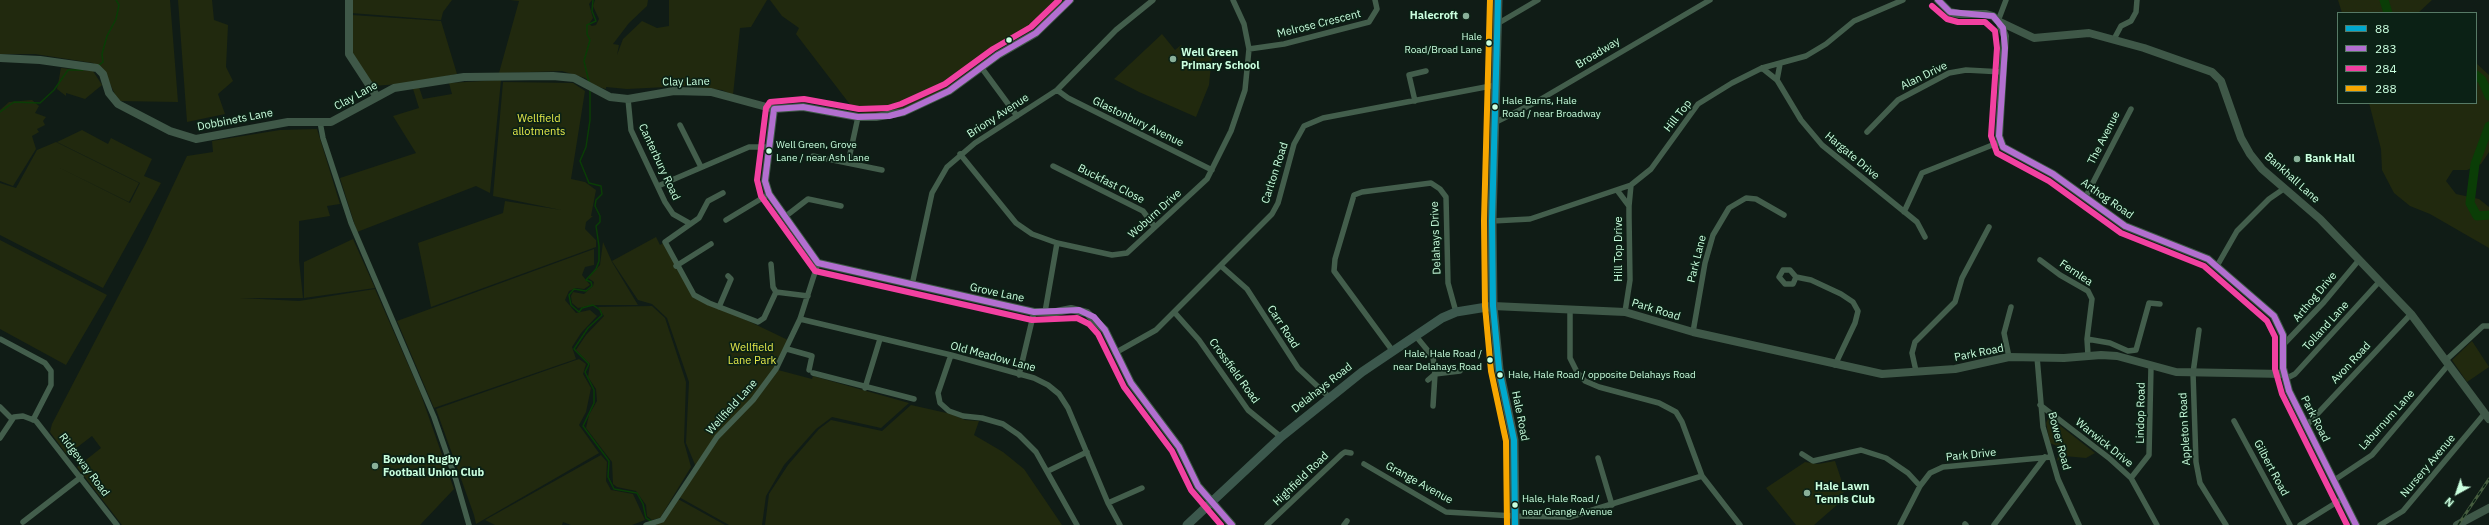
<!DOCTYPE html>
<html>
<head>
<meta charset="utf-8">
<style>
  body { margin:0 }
  #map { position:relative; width:2489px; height:525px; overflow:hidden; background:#101c16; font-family:"IBM Plex Sans",sans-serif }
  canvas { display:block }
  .legend { position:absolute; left:2337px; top:12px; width:140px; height:92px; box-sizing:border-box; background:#0b2115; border:1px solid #577a66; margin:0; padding:5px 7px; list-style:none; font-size:12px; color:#caffdf }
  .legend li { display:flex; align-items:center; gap:8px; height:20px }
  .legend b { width:20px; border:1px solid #577a66 }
  .north { position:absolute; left:2437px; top:473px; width:40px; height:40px; -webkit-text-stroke:3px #0b2115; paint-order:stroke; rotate:220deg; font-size:11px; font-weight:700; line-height:16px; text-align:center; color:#caffdf }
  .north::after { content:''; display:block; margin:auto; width:14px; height:18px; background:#caffdf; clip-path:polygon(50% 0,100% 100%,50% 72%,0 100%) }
</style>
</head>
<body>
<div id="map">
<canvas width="2489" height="525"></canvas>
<ul class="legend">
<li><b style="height:5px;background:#00a9ce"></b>88</li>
<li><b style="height:5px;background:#b36fd0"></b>283</li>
<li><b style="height:5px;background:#f240a1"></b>284</li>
<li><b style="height:5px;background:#f7a600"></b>288</li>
</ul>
<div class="north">N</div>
</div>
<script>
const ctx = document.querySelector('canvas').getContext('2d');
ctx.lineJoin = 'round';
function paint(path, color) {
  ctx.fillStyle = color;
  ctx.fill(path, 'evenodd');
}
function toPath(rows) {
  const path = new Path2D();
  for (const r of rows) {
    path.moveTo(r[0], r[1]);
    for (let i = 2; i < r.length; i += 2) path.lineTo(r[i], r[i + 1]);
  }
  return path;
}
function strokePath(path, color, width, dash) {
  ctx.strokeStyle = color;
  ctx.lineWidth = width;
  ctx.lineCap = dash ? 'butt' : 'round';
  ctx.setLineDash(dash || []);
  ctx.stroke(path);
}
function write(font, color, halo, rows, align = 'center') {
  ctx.font = font + ' "IBM Plex Sans",sans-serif';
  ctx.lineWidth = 3.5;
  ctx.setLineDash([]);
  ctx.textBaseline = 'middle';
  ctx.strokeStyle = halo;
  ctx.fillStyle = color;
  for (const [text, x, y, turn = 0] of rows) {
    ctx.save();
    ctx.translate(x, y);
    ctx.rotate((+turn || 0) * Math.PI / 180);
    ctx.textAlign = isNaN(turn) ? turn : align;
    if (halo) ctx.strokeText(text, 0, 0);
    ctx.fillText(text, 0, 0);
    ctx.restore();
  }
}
paint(toPath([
  [0,0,170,0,178,102,118,101,106,75,93,63,35,54,0,54],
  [178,0,212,0,214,20,228,25,226,67,233,81,218,94,225,114,187,122],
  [352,0,452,0,443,12,441,20,351,13],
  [510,0,592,0,589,4,593,18,589,24,592,26,596,25,599,19,593,6,595,0,648,0,647,6,629,23,613,44,619,45,617,55,623,39,642,21,657,28,669,26,669,0,767,0,751,27,740,28,733,95,722,90,687,86,627,89,606,87,606,89,595,86,585,78,562,71,499,73,519,1],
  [770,0,1063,0,1041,24,992,53,936,95,908,107,870,114,855,111,796,34,799,28,782,16],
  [2338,0,2432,0,2418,13,2342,13],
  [352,15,441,21,457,74,412,83,373,86,352,55],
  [1162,34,1175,50,1181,45,1189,55,1197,48,1212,55,1209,85,1196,117,1139,92,1114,79],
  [2476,63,2489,75,2489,152,2481,164,2467,170,2453,170,2446,181,2456,194,2479,199,2489,207,2489,248,2430,214,2410,206,2394,193,2382,170,2381,149,2369,103,2476,103],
  [61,68,93,71,102,85,85,99,66,93,66,96,57,89],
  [501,80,490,193,476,186,357,232,340,178,416,153,393,116,419,108,413,89,419,87,423,99,452,94,449,83],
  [503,82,573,83,585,91,571,179,585,182,596,190,591,216,593,216,586,222,585,229,596,240,596,247,431,307,418,243,503,213,505,201,561,210,493,196],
  [32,100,39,106,35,113,46,117,43,121,45,125,37,129,39,132,32,136,36,149,13,186,0,181,0,110,9,102],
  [317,129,340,204,327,206,330,216,299,221,299,260,303,298,240,298,299,301,375,289,420,392,454,489,420,525,122,525,77,467,101,448,92,436,67,455,50,432,52,424,146,243,187,156,213,152,212,141,280,130],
  [82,130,108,144,111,138,152,159,144,176,161,183,103,288,0,235,0,183,16,188,37,150,56,142,139,183,129,202,58,167,130,203,140,183,57,142],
  [656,237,660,245,665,242,694,295,790,341,776,369,696,467,686,443,689,382,667,318,652,304,638,300,612,261],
  [353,239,375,288,304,298,304,262],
  [0,240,107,295,66,365,0,329],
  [603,242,612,262,638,305,597,305,578,308,572,303,571,296,573,292,584,294,593,286,594,282,588,278,600,265],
  [594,249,594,265,585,267,582,275,590,285,584,289,576,288,569,291,565,300,576,313,590,310,597,316,581,333,572,347,576,359,434,408,397,321],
  [652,306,665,318,686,382,684,442,691,467,660,518,652,520,647,516,646,505,636,491,617,487,613,484,612,462,586,428,589,415,597,401,596,389,588,377,590,364,576,350,586,335,604,316,598,307],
  [2472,341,2489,367,2467,382,2452,360],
  [579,359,586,364,583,374,591,388,586,412,579,425,599,453,476,524,474,515,436,409],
  [778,370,812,379,813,376,909,403,881,428,832,417,816,429,784,465,766,496,762,525,729,525,679,497,718,439],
  [911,405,951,414,965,420,979,421,974,435,1003,452,1024,469,1062,525,765,525,769,494,788,465,819,429,831,420,882,431],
  [2048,419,2054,421,2095,453,2086,458,2064,456,2057,461,2059,452,2057,446,2050,443,2046,423],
  [601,455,607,462,606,481,611,490,633,494,645,520,632,525,571,525,563,522,562,525,495,525,485,520],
  [1835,461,1845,491,1841,495,1845,498,1814,525,1796,525,1766,488,1805,462,1818,464],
  [678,499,725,525,657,525,655,523]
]), '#21290e');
strokePath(toPath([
  [98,66,103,62,102,54,107,36,116,19,119,5,116,0],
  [589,82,584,61,590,40,587,34,587,25,596,21,592,11,593,0],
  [590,90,590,120,586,147,580,161,589,183,601,186,602,194,596,200,595,206,600,216,600,222,596,226,599,246,599,261,596,269,586,280,591,282,592,286,586,291,574,289,569,295,571,305,579,312,582,308,593,305,600,310,602,315,588,328,574,349,589,364,585,372,594,390,594,403,583,426,609,461,608,477,614,489,637,493,643,504,646,518,651,521],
  [0,112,14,102,40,103,54,90,68,70,83,70]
]), '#0a3d06', 1.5);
strokePath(toPath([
  [2384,0,2388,13],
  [2476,75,2482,80,2489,96],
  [2489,126,2475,164,2470,203,2477,216,2489,215]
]), '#0a3d06', 9);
strokePath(toPath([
  [1998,21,2006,0],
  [1497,24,1538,0],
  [2114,39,2121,26,2131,21,2136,12,2137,0],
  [1249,49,1284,44,1369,22,1377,9,1375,0],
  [981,67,1017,116],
  [1762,68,1777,80,1801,120,1822,145,1917,222,1925,237],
  [1777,80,1780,64],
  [1057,90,1068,98,1212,170],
  [628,99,631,130,665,202,673,214,689,223],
  [1415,101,1409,75,1426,71],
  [320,122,323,138,351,223,434,417,456,480,469,525],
  [1496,122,1536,102,1710,0],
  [680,125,701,167],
  [1867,132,1898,100,1949,73,1966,70,2003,72],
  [960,154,1016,223,1032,234,1057,243,1112,255,1127,253,1207,179,1231,131,1245,90,1249,49,1244,24,1233,0],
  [813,156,882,170],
  [848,163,858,117],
  [1053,166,1143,211,1154,226],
  [658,186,749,147,768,147],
  [1617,190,1629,206,1629,217,1630,280,1625,312],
  [723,193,708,201,699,218,665,242,694,295,709,303,758,322,764,318,776,292,808,296],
  [2085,198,2131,109],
  [1629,206,1631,185],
  [1904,212,1922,173,2000,142],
  [786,216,808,199,841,206],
  [726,220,769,194],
  [1492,221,1530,219,1631,185,1651,169,1698,104,1732,83,1762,68,1806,56,1826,44,1854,21,1903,0],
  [2040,260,2060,275,2088,291,2092,299,2087,339,2088,355],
  [771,264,773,287,776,292],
  [676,266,711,244],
  [1221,266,1247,289,1298,368,1329,397],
  [2217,266,2237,231,2269,199,2285,188],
  [1796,277,1793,284,1785,284,1779,277,1783,270,1790,270,1796,277,1811,280,1841,294,1853,302,1858,311,1855,323,1835,365],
  [912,285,932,193,947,167,975,143,1057,90,1116,30,1153,0],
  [719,307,731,279,728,276],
  [1570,310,1570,358,1577,372,1585,381,1599,387,1659,403,1676,412,1682,422,1702,476,1740,525],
  [1045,312,1057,243],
  [1175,313,1199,340,1248,410,1281,437],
  [800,319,951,355,1034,378,1048,385,1059,394,1068,408,1108,503,1120,525],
  [2199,330,2193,373,2196,462,2200,483,2226,525],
  [1693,332,1705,263,1713,235,1729,208,1746,198,1756,199,1784,215],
  [1415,335,1433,357,1435,374,1433,406],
  [0,339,45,363,51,371,51,385,33,420],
  [2087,339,2110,343,2128,351,2136,350,2149,303,2160,304],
  [2284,344,2324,302,2359,260],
  [787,349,812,356,809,370],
  [1392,350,1334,271,1335,259,1354,195,1362,192,1431,183,1440,189,1446,197,1448,283,1456,312],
  [1115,353,1156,330,1272,214,1278,203,1294,144,1304,126,1323,118,1496,85],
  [951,355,938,393,940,403,949,411,963,416,982,418,1003,424,1019,435,1036,452,1077,525],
  [2009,357,2004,333,2011,307],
  [2037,357,2043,427,2058,479,2079,525],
  [2446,360,2483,326,2489,326],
  [1916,371,1912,353,1915,342,1955,302,1962,278,1989,227],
  [813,373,914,399],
  [1019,375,1034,312],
  [2285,379,2295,374,2379,282],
  [1428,380,1435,374,1460,371],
  [865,388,880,339],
  [2040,405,2109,458,2131,478,2157,525],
  [0,407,12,419],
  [2234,421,2290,525],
  [2306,426,2411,314],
  [0,438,14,417,23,416,36,421,117,525],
  [1802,454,1813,461,1861,450,1886,458,1908,473,1920,486],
  [1598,458,1612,505],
  [1364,464,1446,512,1514,516,1570,517,1702,476],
  [1048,471,1087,452],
  [2131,478,2149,455,2151,367],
  [2333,481,2372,455,2449,364],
  [1108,503,1142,488],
  [23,522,81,477],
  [1965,524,1966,525],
  [646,525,662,520,717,437,753,400,776,369,800,319,818,263],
  [1267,525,1342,454,1345,452,1351,453],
  [1344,525,1347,521],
  [1900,525,1920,486,1930,473,1943,467,2051,457],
  [1994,525,2045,457],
  [2300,525,2342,499],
  [2380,525,2403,511,2485,413]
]), '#435e4c', 5.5);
strokePath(toPath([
  [349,0,349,54,377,97],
  [1938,0,1950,12,1959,14,1986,14,1993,16,1998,21,2034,38,2089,33,2144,48,2212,72,2221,81,2241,138,2250,154,2262,169,2320,219,2411,314,2489,419],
  [1999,21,2005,36,1999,136,2003,147,2053,174,2125,226,2208,259,2274,316,2283,335,2283,368,2289,391,2356,525],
  [0,58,40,60,97,68,103,74,109,93,118,104,170,131,196,139,288,122,331,122,394,88,464,77,553,76,574,78,610,97,628,99,674,91,711,92,774,109,803,107,858,117,876,117,904,112,949,91,998,55,1036,33,1070,0],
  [774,109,765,181,769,194,818,263,1034,312,1056,312,1071,309,1087,313,1105,330,1131,383,1179,447,1198,486,1232,525],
  [1493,306,1625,312,1693,332,1882,374,1955,369,2009,357,2064,358,2101,355,2117,356,2176,372,2284,374],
  [2457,525,2489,508]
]), '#3f5848', 8);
strokePath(toPath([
  [1498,0,1492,221,1493,306,1499,369,1514,440,1515,525],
  [1187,525,1281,437,1362,372,1442,318,1456,312,1493,306]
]), '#3c584d', 9);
const rail = toPath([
  [2458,525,2489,479]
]);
strokePath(rail, '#465d3f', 3);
strokePath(rail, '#0b2115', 1.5, [4.5]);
strokePath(toPath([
  [1498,0,1492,221,1493,306,1499,369,1514,440,1515,525]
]), '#00a9ce', 6);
strokePath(toPath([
  [1070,0,1036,33,998,55,949,91,904,112,889,116,858,117,803,107,774,109,765,181,769,194,818,263,1034,312,1079,310,1094,317,1105,330,1131,383,1179,447,1198,486,1232,525],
  [1938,0,1950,12,1993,16,2003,28,2005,48,1999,136,2003,147,2053,174,2125,226,2208,259,2274,316,2283,335,2283,368,2289,391,2356,525]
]), '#b36fd0', 6);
strokePath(toPath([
  [1059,0,1031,27,993,49,945,84,901,104,888,108,859,109,804,99,770,102,766,108,757,180,761,196,815,271,1032,320,1077,318,1089,324,1098,334,1124,387,1172,451,1191,490,1221,525],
  [1932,6,1947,19,1958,22,1985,22,1995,31,1997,48,1991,136,1997,153,2049,181,2121,233,2204,266,2267,321,2275,337,2275,369,2282,394,2347,525]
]), '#f240a1', 6);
strokePath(toPath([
  [1490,0,1484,221,1485,306,1491,371,1506,441,1507,525]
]), '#f7a600', 6);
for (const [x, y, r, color] of [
  [1466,16,4,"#89b099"],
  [1009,40,3.5,"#caffdf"],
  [1489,43,3.5,"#caffdf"],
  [1173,59,4,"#89b099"],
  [1495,107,3.5,"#caffdf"],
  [769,151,3.5,"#caffdf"],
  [2297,159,4,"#89b099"],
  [1490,360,3.5,"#caffdf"],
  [1500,375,3.5,"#caffdf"],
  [375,466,4,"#89b099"],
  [1807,493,4,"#89b099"],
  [1515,505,3.5,"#caffdf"]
]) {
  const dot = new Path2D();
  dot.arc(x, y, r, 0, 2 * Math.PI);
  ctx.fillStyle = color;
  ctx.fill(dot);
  strokePath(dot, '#0b2115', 1.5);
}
write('10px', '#caffdf', '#0b2115', [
  ["Hale",1482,37,"right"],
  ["Road/Broad Lane",1482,50,"right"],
  ["Hale Barns, Hale",1502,101],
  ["Road / near Broadway",1502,114],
  ["Well Green, Grove",776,145],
  ["Lane / near Ash Lane",776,158],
  ["Hale, Hale Road /",1482,354,"right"],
  ["near Delahays Road",1482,367,"right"],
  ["Hale, Hale Road / opposite Delahays Road",1508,375],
  ["Hale, Hale Road /",1522,499],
  ["near Grange Avenue",1522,512]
], 'left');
write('bold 11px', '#caffdf', '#0b2115', [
  ["Halecroft",1458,16,"right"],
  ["Well Green",1181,53],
  ["Primary School",1181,66],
  ["Bank Hall",2305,159],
  ["Bowdon Rugby",383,460],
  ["Football Union Club",383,473],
  ["Hale Lawn",1815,487],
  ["Tennis Club",1815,500]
], 'left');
write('11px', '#caffdf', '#0b2115', [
  ["Melrose Crescent",1319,24,-14],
  ["Broadway",1598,53,-31],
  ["Alan Drive",1924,76,-26],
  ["Clay Lane",686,82,-1],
  ["Clay Lane",356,96,-29],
  ["Briony Avenue",998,116,-33],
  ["Hill Top",1678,116,-52],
  ["Dobbinets Lane",235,120,-11],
  ["Glastonbury Avenue",1138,122,26],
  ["The Avenue",2104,138,-63],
  ["Hargate Drive",1852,156,40],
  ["Canterbury Road",659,162,65],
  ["Carlton Road",1275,173,-72],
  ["Bankhall Lane",2292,178,42],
  ["Buckfast Close",1111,184,27],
  ["Arthog Road",2107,199,35],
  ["Woburn Drive",1155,214,-42],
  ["Delahays Drive",1436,238,-92],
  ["Hill Top Drive",1619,249,-90],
  ["Park Lane",1697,259,-76],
  ["Fernlea",2076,273,34],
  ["Grove Lane",997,293,12],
  ["Arthog Drive",2315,297,-50],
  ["Park Road",1656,310,17],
  ["Tolland Lane",2326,326,-48],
  ["Carr Road",1283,327,57],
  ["Park Road",1979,353,-11],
  ["Old Meadow Lane",993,357,15],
  ["Avon Road",2351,363,-47],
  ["Crossfield Road",1234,371,54],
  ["Delahays Road",1322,388,-38],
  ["Wellfield Lane",732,407,-48],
  ["Lindop Road",2141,413,-89],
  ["Hale Road",1520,416,79],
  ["Park Road",2315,419,63],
  ["Laburnum Lane",2387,420,-48],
  ["Appleton Road",2185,429,-93],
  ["Bower Road",2059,441,75],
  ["Warwick Drive",2104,443,39],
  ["Park Drive",1971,455,-6],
  ["Ridgeway Road",84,465,53],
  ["Nursery Avenue",2428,466,-50],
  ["Gilbert Road",2271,468,62],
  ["Highfield Road",1301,479,-44],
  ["Grange Avenue",1419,483,29]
]);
write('11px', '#e6ea4b', '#0b2115', [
  ["Wellfield",539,119],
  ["allotments",539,132],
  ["Wellfield",752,348],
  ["Lane Park",752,361]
]);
</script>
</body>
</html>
